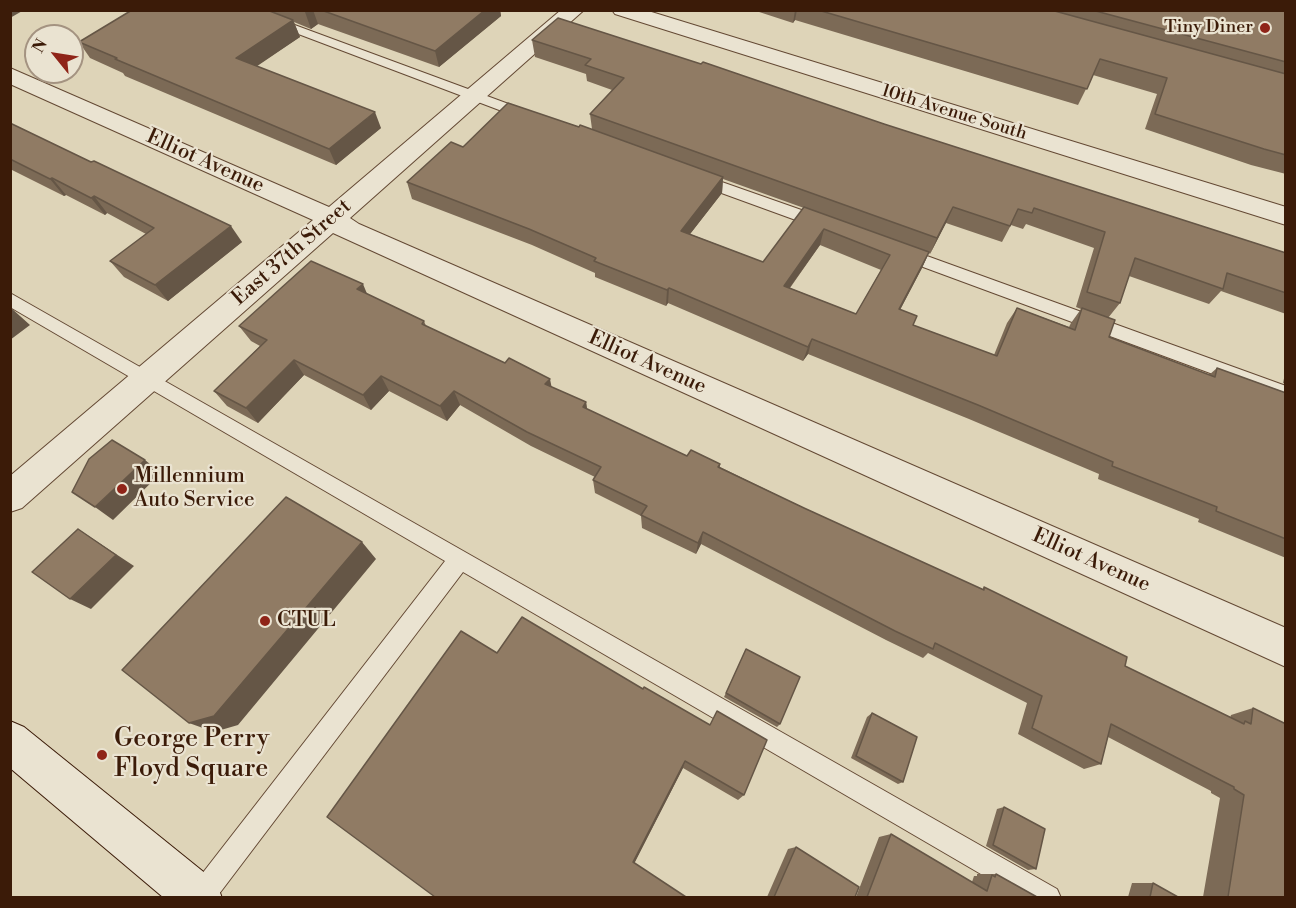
<!DOCTYPE html>
<html>
<head>
<meta charset="utf-8">
<style>
  body { margin:0 }
  #map { position:relative; width:1296px; height:908px; overflow:hidden; background:#ded4b8; font-family:"Libre Bodoni",serif }
  canvas { display:block }
  .frame { position:absolute; inset:0; border:12px solid #3b1b08; pointer-events:none }
  .north { position:absolute; left:24px; top:24px; width:60px; height:60px; box-sizing:border-box; background:#eae3d1; border:2px solid #a49381; border-radius:50%; rotate:300deg; font-size:16px; font-weight:700; line-height:24px; text-align:center; color:#3b1b08 }
  .north::after { content:''; display:block; margin:auto; width:21px; height:27px; background:#8f2418; clip-path:polygon(50% 0,100% 100%,50% 72%,0 100%) }
</style>
</head>
<body>
<div id="map">
<canvas width="1296" height="908"></canvas>
<div class="frame"></div>
<div class="north">N</div>
</div>
<script>
const ctx = document.querySelector('canvas').getContext('2d');
ctx.lineJoin = 'round';
function toPath(rows) {
  const path = new Path2D();
  for (const r of rows) {
    path.moveTo(r[0], r[1]);
    for (let i = 2; i < r.length; i += 2) path.lineTo(r[i], r[i + 1]);
  }
  return path;
}
function strokePath(path, color, width, dash) {
  ctx.strokeStyle = color;
  ctx.lineWidth = width;
  ctx.lineCap = dash ? 'butt' : 'round';
  ctx.setLineDash(dash || []);
  ctx.stroke(path);
}
function paint(path, color) {
  ctx.fillStyle = color;
  ctx.fill(path, 'evenodd');
}
function write(font, color, halo, rows, align = 'center') {
  ctx.font = font + ' "Libre Bodoni",serif';
  ctx.lineWidth = 4.5;
  ctx.setLineDash([]);
  ctx.textBaseline = 'middle';
  ctx.strokeStyle = halo;
  ctx.fillStyle = color;
  for (const [text, x, y, turn = 0] of rows) {
    ctx.save();
    ctx.translate(x, y);
    ctx.rotate((+turn || 0) * Math.PI / 180);
    ctx.textAlign = isNaN(turn) ? turn : align;
    if (halo) ctx.strokeText(text, 0, 0);
    ctx.fillText(text, 0, 0);
    ctx.restore();
  }
}
const lane = toPath([
  [235,10,254,10,533,113,535,116,528,120,523,119,235,10],
  [699,174,827,219,829,223,827,227,815,227,694,183,691,179,694,175,699,174],
  [902,247,1286,386,1286,401,896,257,894,253,896,249,902,247],
  [10,293,1057,889,1061,898,1022,898,463,572,216,898,187,898,191,888,445,561,10,307,10,293]
]);
const street = toPath([
  [561,10,584,10,350,218,359,224,1286,628,1286,667,333,233,22,508,10,512,10,476,313,220,10,84,10,68,329,207,561,10],
  [612,10,645,10,1286,207,1286,225,615,14,612,10]
]);
const secondary = toPath([
  [10,721,24,727,216,882,222,898,164,898,10,768,10,721]
]);
strokePath(lane, '#644934', 2);
strokePath(street, '#644934', 2);
strokePath(secondary, '#3b1b08', 2);
paint(lane, '#eae3d1');
paint(street, '#eae3d1');
paint(secondary, '#eae3d1');
paint(toPath([
  [132,10,500,10,501,16,439,67,318,24,311,29,294,22,300,37,256,66,381,128,336,165,125,76,123,73,90,58,79,42],
  [753,10,1286,10,1286,174,1251,165,1145,129,1157,94,1093,75,1078,105,795,20,793,23],
  [532,40,884,124,1286,253,1286,314,1221,291,1209,304,1129,276,1120,303,1108,318,1109,337,1209,375,1217,368,1284,392,1286,391,1286,558,1198,522,1199,519,1098,479,1099,474,969,419,808,354,803,361,668,303,666,306,595,277,595,273,532,245,412,199,407,182,463,147,579,127,592,129,590,114,612,90,587,81,586,74,535,57],
  [723,179,804,208,763,262,690,234,722,193],
  [946,223,1002,242,1011,225,1023,229,1026,224,1094,248,1076,307,1081,309,1071,323,1069,327,1017,308,1007,323,994,355,913,325,900,310,922,268,929,253,930,254],
  [820,245,881,270,856,314,790,288],
  [10,123,242,242,168,301,124,277,110,261,146,234,107,213,105,215,66,195,64,196,10,169],
  [367,294,424,321,426,326,551,387,586,402,587,409,687,456,720,464,720,467,804,508,982,590,984,587,1125,666,1230,718,1231,715,1253,708,1285,897,1203,897,1220,798,1211,793,1211,791,1108,737,1101,764,1084,769,1018,734,1027,703,928,653,923,658,886,640,701,544,696,554,642,528,641,516,595,493,593,480,595,477,531,446,460,405,447,421,389,391,371,410,304,375,258,423,227,406,214,391,260,346,251,341,239,326],
  [1286,369,1286,384,1283,383],
  [746,649,780,724,777,727,724,697],
  [497,653,744,795,738,800,683,768,634,863,435,897],
  [872,713,903,782,898,784,851,758,867,717],
  [1004,807,1036,869,1028,870,986,846,997,809],
  [891,834,972,882,974,876,977,876,977,874,996,874,1037,897,856,897,879,837],
  [796,847,855,897,767,897,788,849],
  [1132,883,1153,883,1178,897,1128,897]
]), '#7c6a56');
paint(toPath([
  [10,10,24,10,10,18],
  [308,10,313,10,318,24,311,29,305,12],
  [485,10,500,10,501,16,439,67,435,51],
  [795,10,797,10,795,20,793,23],
  [293,20,300,37,244,75,236,58],
  [375,112,381,128,336,165,329,149],
  [723,177,722,193,680,247,681,231],
  [52,178,66,195,64,196,50,179],
  [94,196,107,213,105,215,91,198],
  [953,207,946,223,930,254,937,238],
  [231,226,242,242,168,301,155,285],
  [824,229,820,245,780,301,784,286],
  [929,252,922,268,892,325,899,309],
  [363,284,370,301,357,289],
  [669,288,668,303,666,306,667,290],
  [10,307,30,325,10,340],
  [812,339,808,354,803,361,808,347],
  [294,360,304,375,258,423,246,408],
  [381,376,389,391,371,410,363,395],
  [550,379,553,394,545,384],
  [454,391,460,405,447,421,440,406],
  [586,402,588,416,583,407],
  [145,460,161,473,113,520,95,507],
  [78,529,134,566,91,609,70,599],
  [703,532,701,544,696,554,698,543],
  [362,542,376,559,238,725,214,732,189,723],
  [685,761,683,768,634,864,633,862]
]), '#655646');
const building = toPath([
  [132,10,267,10,293,20,236,58,375,112,329,149,115,59,117,58,79,42,132,10],
  [321,10,485,10,435,51,321,10],
  [818,10,1051,10,1286,74,1286,155,1264,149,1155,114,1167,78,1100,59,1087,89,818,10],
  [1092,10,1286,10,1286,62,1092,10],
  [558,18,701,64,703,62,884,124,1286,253,1286,293,1227,273,1223,289,1135,258,1120,303,1087,292,1105,232,1034,208,1032,213,1018,209,1010,226,953,207,937,238,590,114,624,78,585,65,591,59,532,40,558,18],
  [508,103,579,127,580,125,723,177,681,231,763,262,804,207,929,252,899,309,917,316,913,325,997,356,1017,308,1075,330,1082,308,1115,320,1109,337,1215,377,1217,368,1286,393,1286,539,1216,511,1217,507,1112,466,1113,462,978,405,812,339,808,347,669,288,667,290,594,261,596,258,529,229,407,182,451,142,463,147,508,103],
  [824,229,890,255,856,314,784,286,824,229],
  [10,123,91,162,94,161,231,226,155,285,110,261,154,228,94,196,91,198,52,178,50,179,10,159,10,123],
  [311,261,363,284,357,289,424,321,422,324,505,363,509,358,550,379,545,384,586,402,583,407,687,456,691,450,720,464,718,467,804,508,984,590,984,587,1127,657,1125,666,1244,724,1245,721,1251,724,1253,708,1286,724,1285,897,1228,897,1244,795,1234,789,1234,787,1111,724,1101,764,1032,728,1042,696,935,643,933,649,895,631,703,532,698,543,641,515,647,506,593,480,601,467,527,432,454,391,440,406,381,376,363,395,294,360,246,408,214,391,267,340,239,326,311,261],
  [112,440,145,460,95,507,72,492,89,459,112,440],
  [286,497,362,542,214,716,189,723,122,670,286,497],
  [78,529,116,555,70,599,32,572,78,529],
  [522,617,643,689,644,687,710,725,717,711,767,740,744,795,685,761,633,862,686,897,435,897,327,817,461,631,497,653,522,617],
  [746,649,800,677,780,724,726,693,746,649],
  [872,713,917,737,903,782,856,756,872,713],
  [1004,807,1045,829,1036,869,993,845,1004,807],
  [891,834,987,891,992,875,995,877,996,874,1037,897,867,897,891,834],
  [796,847,859,887,855,897,774,897,796,847],
  [1153,883,1178,897,1150,897,1153,883]
]);
paint(building, '#907b64');
strokePath(building, '#655646', 1.5);
for (const [x, y, r, color] of [
  [1265,28,6,"#8f2418"],
  [122,489,6,"#8f2418"],
  [265,621,6,"#8f2418"],
  [102,755,6,"#8f2418"]
]) {
  const dot = new Path2D();
  dot.arc(x, y, r, 0, 2 * Math.PI);
  ctx.fillStyle = color;
  ctx.fill(dot);
  strokePath(dot, '#eae3d1', 2);
}
write('18px', '#3b1b08', '#eae3d1', [
  ["Tiny Diner",1253,28]
], 'right');
write('18px', '#3b1b08', '#eae3d1', [
  ["10th Avenue South",954,113,17]
]);
write('21px', '#3b1b08', '#eae3d1', [
  ["Elliot Avenue",205,162,24],
  ["East 37th Street",292,253,-41],
  ["Elliot Avenue",647,363,24],
  ["Elliot Avenue",1091,561,24]
]);
write('21px', '#3b1b08', '#eae3d1', [
  ["Millennium",134,477],
  ["Auto Service",134,501],
  ["CTUL",277,621]
], 'left');
write('26px', '#3b1b08', '#eae3d1', [
  ["George Perry",114,740],
  ["Floyd Square",114,770]
], 'left');
</script>
</body>
</html>
